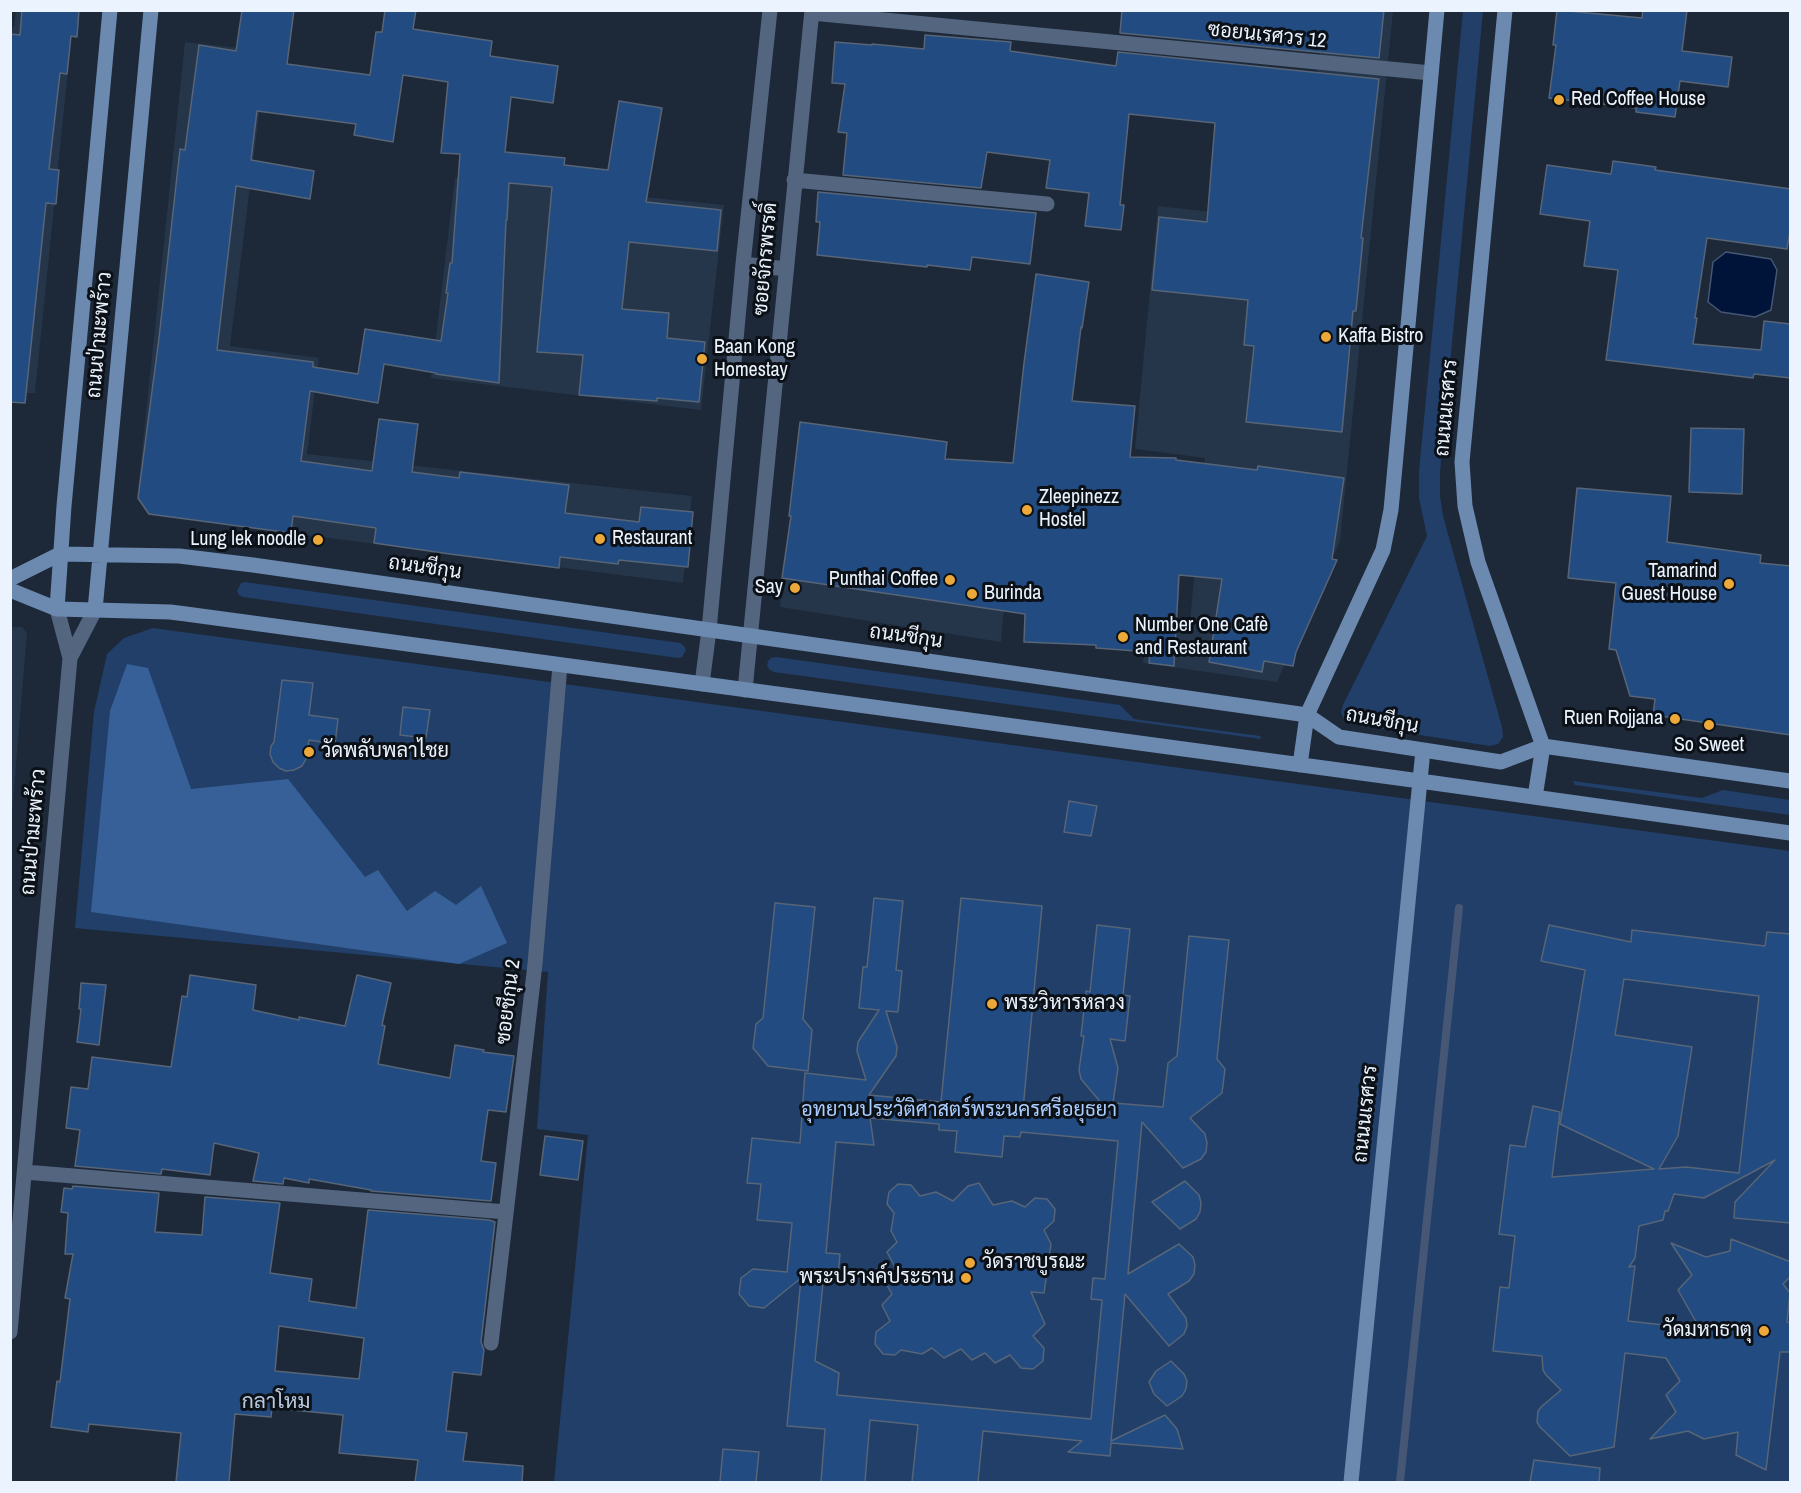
<!DOCTYPE html>
<html>
<head>
<meta charset="utf-8">
<style>
  body { margin:0 }
  #map { position:relative; width:1801px; height:1493px; overflow:hidden; background:#1d2939; font-family:"Archivo Narrow",sans-serif }
  canvas { display:block }
  .frame { position:absolute; inset:0; border:12px solid #ebf3fe; pointer-events:none }
</style>
</head>
<body>
<div id="map">
<canvas width="1801" height="1493"></canvas>
<div class="frame"></div>
</div>
<script>
const ctx = document.querySelector('canvas').getContext('2d');
ctx.lineJoin = 'round';
function paint(path, color) {
  ctx.fillStyle = color;
  ctx.fill(path, 'evenodd');
}
function toPath(rows) {
  const path = new Path2D();
  for (const r of rows) {
    path.moveTo(r[0], r[1]);
    for (let i = 2; i < r.length; i += 2) path.lineTo(r[i], r[i + 1]);
  }
  return path;
}
function strokePath(path, color, width, dash) {
  ctx.strokeStyle = color;
  ctx.lineWidth = width;
  ctx.lineCap = dash ? 'butt' : 'round';
  ctx.setLineDash(dash || []);
  ctx.stroke(path);
}
function write(font, color, halo, rows, align = 'center') {
  ctx.font = font + ' "Archivo Narrow",Sarabun,sans-serif';
  ctx.lineWidth = 6;
  ctx.setLineDash([]);
  ctx.textBaseline = 'middle';
  ctx.strokeStyle = halo;
  ctx.fillStyle = color;
  for (const [text, x, y, turn = 0] of rows) {
    ctx.save();
    ctx.translate(x, y);
    ctx.rotate((+turn || 0) * Math.PI / 180);
    ctx.textAlign = isNaN(turn) ? turn : align;
    if (halo) ctx.strokeText(text, 0, 0);
    ctx.fillText(text, 0, 0);
    ctx.restore();
  }
}
paint(toPath([
  [16,11,74,11,35,393,11,393,10,27,14,27],
  [1324,11,1393,11,1340,541,1277,682,1143,663,1149,619,1190,622,1205,458,1135,449,1158,206,1302,222],
  [185,42,267,51,230,346,319,358,307,454,692,496,683,583,148,515,137,499],
  [455,178,724,205,701,410,431,378],
  [789,521,1009,553,1001,642,780,607],
  [11,627,22,627,27,633,11,826]
]), '#25354a');
paint(toPath([
  [1463,11,1483,11,1440,472,1440,496,1443,516,1502,727,1503,737,1498,744,1490,746,1350,724,1344,720,1341,712,1343,705,1427,536,1419,498,1419,471],
  [245,582,680,643,684,646,686,650,682,657,678,658,243,597,239,595,237,591,241,583],
  [153,628,1790,851,1790,1482,554,1482,588,1135,537,1129,548,972,75,928,94,712,107,654,124,638],
  [776,657,1120,705,1134,719,1260,736,1261,739,774,672,770,670,767,666,768,661,771,658],
  [1573,781,1702,798,1723,790,1790,800,1790,815,1575,785]
]), '#213f68');
paint(toPath([
  [127,664,148,668,191,789,288,779,365,877,378,870,407,911,435,891,456,905,481,886,507,943,459,964,91,912,110,711]
]), '#366097');
const water = toPath([
  [1726,252,1771,259,1777,270,1771,310,1755,317,1721,312,1708,302,1713,262,1726,252]
]);
paint(water, '#00143a');
strokePath(water, '#465775', 1.5);
strokePath(toPath([
  [1400,1482,1459,908]
]), '#465775', 8);
const building = toPath([
  [22,10,79,10,77,37,71,36,67,74,60,73,49,169,59,170,56,204,46,203,25,403,10,402,10,34,20,35,22,10],
  [242,10,294,10,287,64,370,75,376,32,382,32,385,10,416,10,413,29,492,41,490,56,558,66,553,103,511,97,505,152,565,158,564,165,608,170,619,101,662,108,646,202,721,210,717,251,629,242,622,309,669,313,667,338,705,342,699,402,657,398,657,401,579,395,583,355,537,352,552,187,509,183,507,220,506,220,499,383,436,374,436,373,384,364,378,403,310,391,301,461,372,471,379,419,418,424,412,472,459,478,460,472,569,485,565,513,639,522,641,507,693,512,688,567,619,560,618,564,560,557,559,568,450,554,374,543,376,528,293,516,291,533,149,514,138,498,159,338,180,149,185,150,199,45,236,51,242,10],
  [403,75,448,82,441,153,460,154,452,263,450,263,446,293,448,293,441,341,365,329,358,374,313,367,313,362,217,350,236,186,310,199,314,171,251,160,257,111,356,124,354,135,393,142,403,75],
  [1122,10,1384,10,1379,58,1120,33,1122,10],
  [1557,10,1642,18,1643,10,1687,10,1682,51,1732,57,1728,87,1680,81,1675,117,1636,112,1636,108,1549,98,1556,45,1553,45,1557,10],
  [925,35,1011,42,1010,51,1116,66,1118,52,1379,79,1361,238,1363,238,1356,311,1353,311,1342,432,1246,422,1254,346,1244,345,1248,300,1152,290,1159,217,1207,222,1215,123,1129,114,1120,205,1124,205,1121,230,1085,226,1089,193,1046,188,1050,160,987,152,981,188,843,175,847,133,838,132,845,84,832,83,835,42,872,45,872,44,924,49,925,35],
  [1613,161,1656,167,1655,170,1791,189,1791,225,1787,249,1707,238,1695,318,1697,318,1693,344,1761,350,1764,321,1791,324,1791,378,1754,374,1753,378,1606,360,1618,270,1584,266,1590,221,1540,214,1547,165,1611,174,1613,161],
  [818,192,1036,213,1030,264,972,257,970,270,927,265,927,267,817,255,820,222,816,222,818,192],
  [1036,274,1089,282,1082,328,1081,327,1072,401,1135,406,1130,457,1176,458,1176,460,1257,470,1258,466,1344,478,1332,559,1337,560,1296,652,1293,666,1264,661,1262,672,1209,662,1222,579,1179,575,1174,666,1149,663,1150,652,1096,648,1096,645,1024,642,1025,614,782,578,791,516,789,516,800,422,947,442,945,459,1013,463,1024,363,1036,274],
  [1691,428,1744,429,1742,494,1689,492,1691,428],
  [1577,488,1671,496,1667,542,1761,555,1760,563,1791,566,1791,735,1653,715,1655,699,1630,696,1616,650,1609,649,1616,583,1568,578,1577,488],
  [282,680,313,683,309,715,338,719,335,744,309,740,306,759,302,766,294,770,286,771,279,768,273,762,270,754,271,746,274,742,282,680],
  [403,707,430,710,426,738,400,735,403,707],
  [1069,801,1097,806,1091,836,1064,832,1069,801],
  [874,898,903,901,896,970,902,971,898,1012,886,1011,897,1047,896,1056,869,1095,941,1102,961,898,1042,906,1023,1109,1114,1118,1081,1079,1079,1070,1084,1036,1081,1036,1086,991,1090,992,1097,925,1130,929,1123,995,1130,996,1125,1041,1110,1039,1118,1068,1113,1103,1163,1107,1168,1063,1177,1056,1189,936,1229,940,1217,1059,1225,1069,1222,1093,1190,1118,1205,1134,1207,1143,1206,1152,1201,1159,1183,1168,1142,1122,1128,1274,1179,1244,1193,1257,1195,1265,1194,1274,1189,1281,1168,1294,1186,1318,1187,1326,1184,1334,1169,1346,1125,1294,1111,1441,1165,1415,1177,1429,1183,1449,1111,1443,1110,1456,1068,1452,1082,1441,983,1431,978,1482,912,1482,918,1425,870,1420,865,1482,821,1482,825,1429,787,1426,801,1278,764,1308,749,1306,739,1294,741,1278,753,1269,787,1272,792,1223,757,1220,761,1184,747,1183,752,1138,800,1143,805,1073,866,1080,857,1051,858,1042,879,1010,859,1008,863,967,867,967,874,898],
  [870,1118,939,1124,939,1130,957,1131,955,1152,1002,1157,1004,1136,1020,1137,1021,1132,1118,1141,1105,1279,1093,1278,1091,1299,1102,1300,1091,1419,837,1395,839,1373,815,1361,824,1274,838,1275,840,1254,826,1253,836,1142,874,1145,870,1118],
  [775,903,815,907,803,1019,812,1030,808,1071,768,1066,753,1048,756,1024,763,1018,775,903],
  [1549,925,1631,942,1632,930,1765,946,1767,932,1791,934,1791,1223,1734,1218,1735,1202,1775,1160,1704,1198,1674,1194,1668,1211,1665,1211,1663,1220,1639,1226,1635,1258,1629,1267,1635,1266,1628,1321,1700,1329,1678,1290,1692,1275,1671,1243,1706,1257,1730,1251,1731,1239,1791,1262,1791,1276,1783,1284,1790,1293,1787,1322,1791,1323,1791,1352,1780,1352,1766,1470,1736,1455,1738,1432,1704,1439,1688,1431,1650,1439,1676,1412,1666,1395,1680,1381,1666,1358,1625,1353,1614,1447,1570,1456,1540,1427,1537,1422,1538,1411,1541,1407,1561,1390,1546,1375,1543,1370,1542,1356,1493,1351,1500,1287,1509,1288,1515,1236,1499,1234,1510,1145,1525,1147,1533,1106,1560,1112,1552,1177,1654,1169,1560,1124,1585,970,1541,961,1549,925],
  [1624,979,1759,996,1739,1173,1686,1167,1659,1169,1678,1136,1692,1047,1615,1035,1624,979],
  [190,975,256,985,253,1010,299,1020,299,1017,345,1026,357,975,391,983,382,1025,385,1026,378,1064,450,1078,455,1045,484,1050,483,1052,514,1056,506,1112,488,1110,481,1161,496,1163,491,1201,371,1191,371,1190,309,1179,309,1183,284,1178,283,1184,253,1181,259,1153,214,1143,210,1175,162,1169,161,1174,75,1166,80,1130,66,1128,71,1087,88,1089,92,1057,171,1067,182,996,187,997,190,975],
  [81,983,106,985,99,1045,77,1042,81,1009,79,1009,81,983],
  [545,1136,583,1141,578,1180,540,1175,545,1136],
  [1185,1181,1199,1195,1201,1203,1200,1212,1196,1219,1180,1229,1152,1202,1185,1181],
  [979,1183,993,1205,1012,1201,1025,1207,1035,1198,1047,1199,1055,1209,1054,1221,1044,1230,1051,1244,1044,1293,1031,1292,1045,1324,1033,1336,1044,1348,1043,1361,1033,1369,1021,1368,1010,1355,995,1363,985,1353,972,1360,961,1349,944,1358,932,1348,922,1354,901,1350,895,1355,883,1354,875,1344,876,1332,890,1321,882,1305,892,1294,884,1280,896,1269,887,1252,897,1242,891,1231,894,1213,887,1204,889,1192,898,1184,911,1185,920,1196,936,1192,953,1201,968,1186,979,1183],
  [73,1186,159,1193,155,1232,202,1235,205,1197,280,1203,270,1273,312,1279,309,1301,356,1308,368,1210,489,1220,495,1222,481,1342,484,1350,481,1375,453,1372,446,1431,467,1433,463,1461,523,1466,522,1482,415,1482,418,1460,339,1453,343,1415,272,1408,271,1417,235,1414,229,1482,176,1482,181,1433,89,1424,88,1432,51,1427,57,1381,60,1382,70,1299,65,1298,73,1254,65,1254,68,1213,61,1212,64,1188,72,1189,73,1186],
  [279,1326,364,1338,359,1379,275,1371,279,1326],
  [1171,1361,1184,1374,1187,1381,1186,1389,1182,1396,1167,1406,1154,1394,1149,1382,1156,1371,1171,1361],
  [723,1449,759,1452,756,1482,720,1482,723,1449],
  [1534,1460,1600,1468,1599,1482,1530,1482,1534,1460]
]);
paint(building, '#224b81');
strokePath(building, '#576577', 1.5);
strokePath(toPath([
  [812,13,1431,73],
  [794,180,1047,204],
  [743,264,786,269],
  [70,658,95,610],
  [702,684,709,630,743,264,770,10],
  [745,690,812,10],
  [25,1172,506,1212],
  [10,1332,70,658,57,609],
  [491,1343,535,964,560,665]
]), '#54667f', 15);
strokePath(toPath([
  [1505,10,1462,462,1465,506,1478,562,1543,746,1535,797],
  [10,579,60,554,179,556,253,565,1307,715,1339,737,1501,762,1543,746,1790,781],
  [10,590,57,609,170,612,186,614,1420,781,1790,833],
  [57,609,64,506,110,10],
  [95,610,151,10],
  [1300,765,1307,715,1383,550,1391,510,1437,10],
  [1351,1482,1423,750]
]), '#6c89b0', 15);
for (const [x, y, r, color] of [
  [1559,100,6,"#eca93a"],
  [1326,337,6,"#eca93a"],
  [702,359,6,"#eca93a"],
  [1027,510,6,"#eca93a"],
  [600,539,6,"#eca93a"],
  [318,540,6,"#eca93a"],
  [950,580,6,"#eca93a"],
  [1729,584,6,"#eca93a"],
  [795,588,6,"#eca93a"],
  [972,594,6,"#eca93a"],
  [1123,637,6,"#eca93a"],
  [1675,719,6,"#eca93a"],
  [1709,725,6,"#eca93a"],
  [309,752,6,"#eca93a"],
  [992,1004,6,"#eca93a"],
  [970,1263,6,"#eca93a"],
  [966,1278,6,"#eca93a"],
  [1764,1331,6,"#eca93a"]
]) {
  const dot = new Path2D();
  dot.arc(x, y, r, 0, 2 * Math.PI);
  ctx.fillStyle = color;
  ctx.fill(dot);
  strokePath(dot, '#0c1118', 2);
}
write('20px', '#ebf3fe', '#0c1118', [
  ["ซอยนเรศวร 12",1267,36,6],
  ["ซอยจักรพรรดิ์",766,259,-85],
  ["ถนนป่ามะพร้าว",100,335,-85],
  ["ถนนนเรศวร",1447,408,-85],
  ["ถนนชีกุน",425,568,8],
  ["ถนนชีกุน",906,637,8],
  ["ถนนชีกุน",1382,721,10],
  ["ถนนป่ามะพร้าว",34,832,-85],
  ["ซอยชีกุน 2",509,1002,-83],
  ["ถนนนเรศวร",1366,1114,-84]
]);
write('20px', '#ebf3fe', '#0c1118', [
  ["Red Coffee House",1571,100],
  ["Kaffa Bistro",1338,337],
  ["Baan Kong",714,348],
  ["Homestay",714,371],
  ["Zleepinezz",1039,498],
  ["Hostel",1039,521],
  ["Restaurant",612,539],
  ["Lung lek noodle",306,540,"right"],
  ["Tamarind",1717,572,"right"],
  ["Guest House",1717,595,"right"],
  ["Punthai Coffee",938,580,"right"],
  ["Say",783,588,"right"],
  ["Burinda",984,594],
  ["Number One Cafè",1135,626],
  ["and Restaurant",1135,649],
  ["Ruen Rojjana",1663,719,"right"],
  ["So Sweet",1709,746,"center"],
  ["วัดพลับพลาไชย",321,752],
  ["พระวิหารหลวง",1004,1004],
  ["วัดราชบูรณะ",982,1263],
  ["พระปรางค์ประธาน",954,1278,"right"],
  ["วัดมหาธาตุ",1752,1331,"right"]
], 'left');
write('20px', '#aaceff', '#0c1118', [
  ["อุทยานประวัติศาสตร์พระนครศรีอยุธยา",959,1111]
]);
write('21px', '#bacade', '#0c1118', [
  ["กลาโหม",276,1402]
]);
</script>
</body>
</html>
